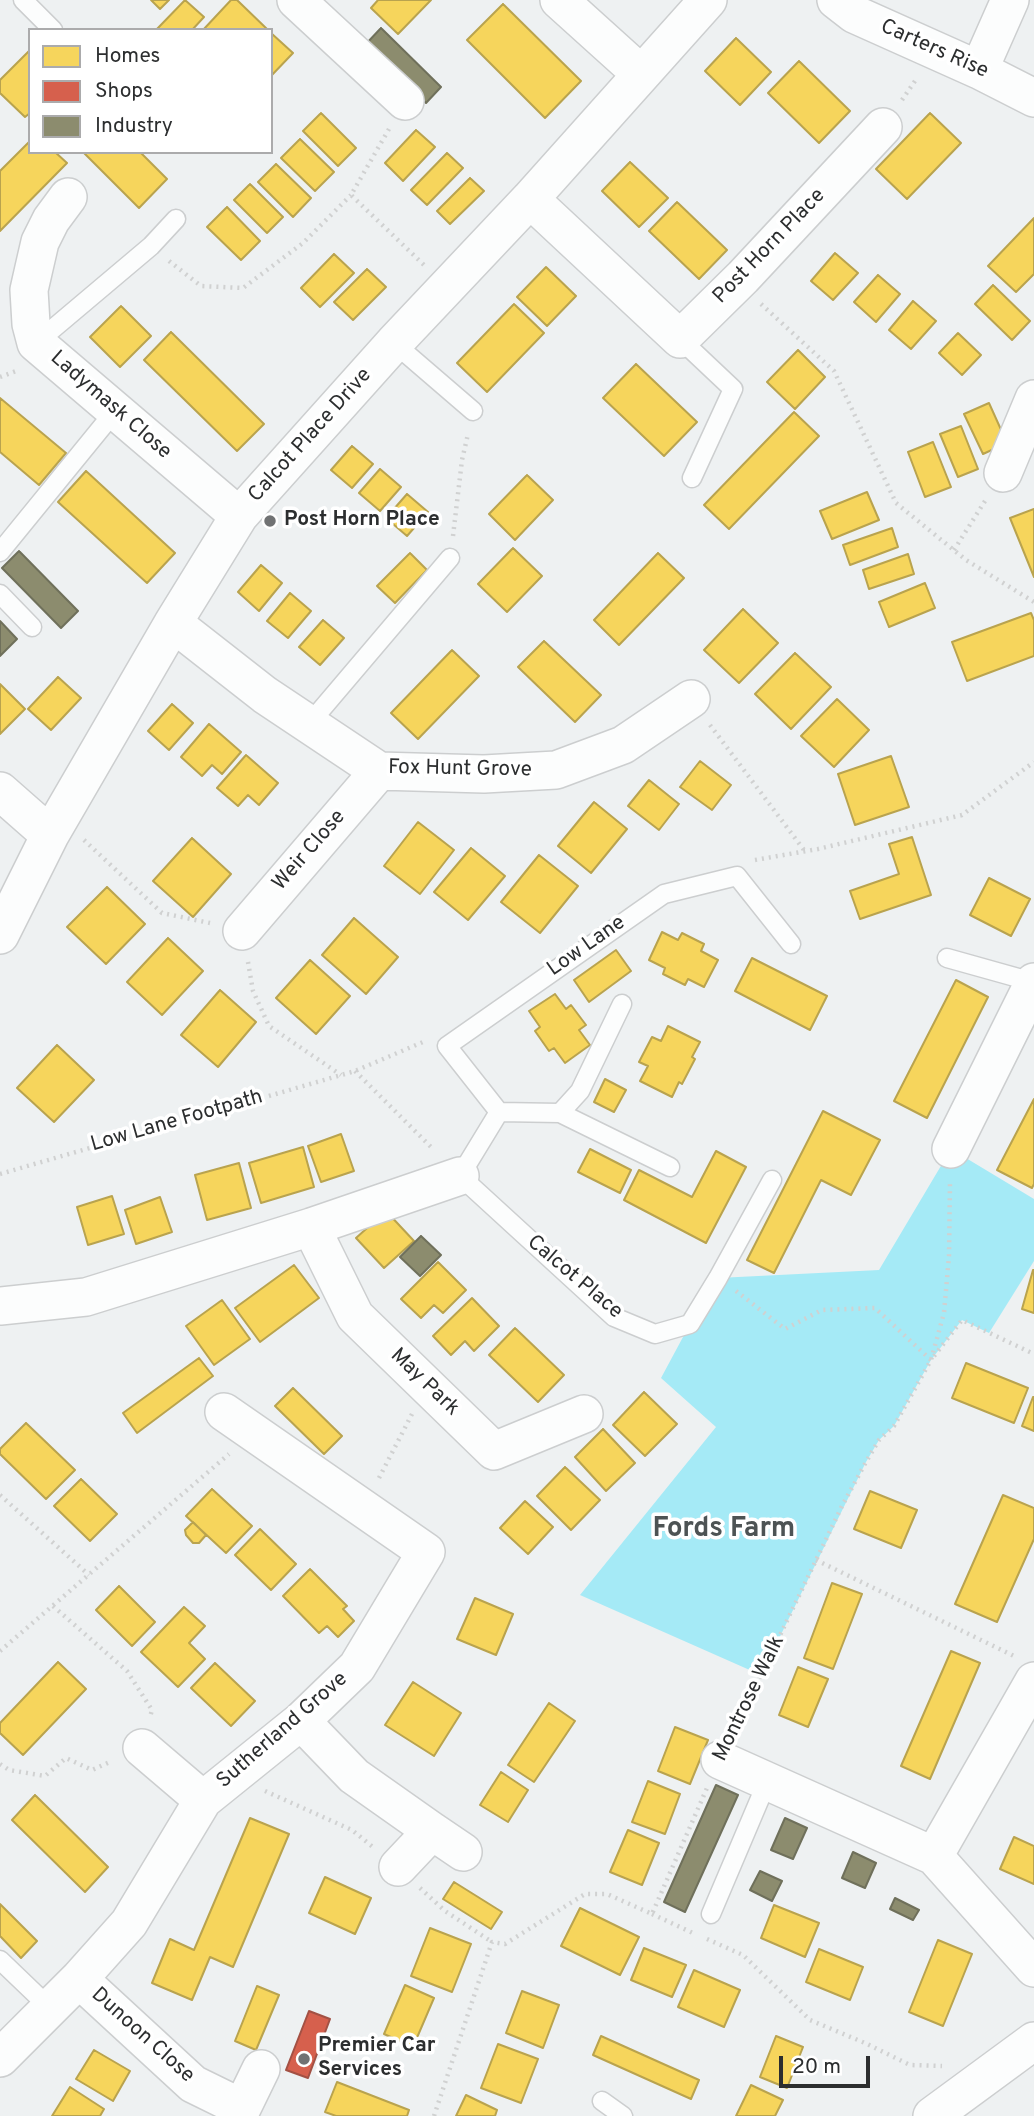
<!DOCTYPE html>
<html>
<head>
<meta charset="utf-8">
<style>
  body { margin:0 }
  #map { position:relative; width:1034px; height:2116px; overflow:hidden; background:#eef1f2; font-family:Overpass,sans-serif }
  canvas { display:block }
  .legend { position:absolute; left:28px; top:28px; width:245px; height:126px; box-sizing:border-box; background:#fff; border:2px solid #ababac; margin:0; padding:9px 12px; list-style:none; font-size:21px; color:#2c2e2f }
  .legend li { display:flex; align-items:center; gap:14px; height:35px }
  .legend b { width:35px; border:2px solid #ababac }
  .scale { position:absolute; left:779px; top:2056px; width:91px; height:32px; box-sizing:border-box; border:4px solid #2c2e2f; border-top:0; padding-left:9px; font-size:21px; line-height:24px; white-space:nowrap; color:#2c2e2f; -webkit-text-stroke:5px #fff; paint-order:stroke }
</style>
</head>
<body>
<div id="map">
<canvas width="1034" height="2116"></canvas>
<ul class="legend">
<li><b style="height:19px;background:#f6d55c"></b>Homes</li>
<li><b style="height:19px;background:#d6604d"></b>Shops</li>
<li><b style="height:19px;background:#8c8c6e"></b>Industry</li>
</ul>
<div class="scale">20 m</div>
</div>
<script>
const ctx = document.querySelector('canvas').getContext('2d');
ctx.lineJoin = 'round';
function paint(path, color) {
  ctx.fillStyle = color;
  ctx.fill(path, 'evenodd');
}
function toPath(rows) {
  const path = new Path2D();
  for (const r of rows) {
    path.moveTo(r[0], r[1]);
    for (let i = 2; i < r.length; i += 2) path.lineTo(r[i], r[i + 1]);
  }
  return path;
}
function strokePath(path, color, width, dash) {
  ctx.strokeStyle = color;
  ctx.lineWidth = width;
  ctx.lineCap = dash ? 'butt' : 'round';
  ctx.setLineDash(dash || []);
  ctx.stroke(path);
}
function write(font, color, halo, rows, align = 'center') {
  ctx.font = font + ' Overpass,sans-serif';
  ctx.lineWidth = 7;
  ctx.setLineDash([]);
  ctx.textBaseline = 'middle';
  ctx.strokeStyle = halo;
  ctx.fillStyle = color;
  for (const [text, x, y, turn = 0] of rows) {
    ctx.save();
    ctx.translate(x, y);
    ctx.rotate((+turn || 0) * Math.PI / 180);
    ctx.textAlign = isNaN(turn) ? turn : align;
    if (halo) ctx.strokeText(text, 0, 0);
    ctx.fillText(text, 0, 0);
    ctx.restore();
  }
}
paint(toPath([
  [951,1149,1034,1199,1034,1261,989,1333,962,1320,931,1360,894,1426,879,1440,866,1462,761,1675,580,1595,716,1427,661,1378,690,1324,718,1278,879,1270]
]), '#a5eaf6');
const homes = toPath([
  [151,0,169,0,160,9,151,0],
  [185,0,204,17,192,30,156,30,185,0],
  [231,0,237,0,268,30,203,30,231,0],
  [378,0,431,0,398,34,371,8,378,0],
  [503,4,581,81,545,118,467,40,503,4],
  [271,33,293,53,271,76,271,33],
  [736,38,771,72,740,105,705,71,736,38],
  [30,50,30,113,25,117,0,93,0,80,30,50],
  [799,61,850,111,819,143,768,93,799,61],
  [321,113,356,148,338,166,303,131,321,113],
  [930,113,961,143,907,199,876,169,930,113],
  [416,130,435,147,403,181,385,163,416,130],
  [300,139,334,172,315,191,281,158,300,139],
  [30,141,30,152,55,152,67,163,0,231,0,171,30,141],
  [83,152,140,152,167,179,139,208,83,152],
  [447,153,463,168,427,205,411,190,447,153],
  [630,162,668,198,639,227,602,191,630,162],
  [276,164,311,198,293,217,258,182,276,164],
  [470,178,484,191,450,224,437,211,470,178],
  [250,184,283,217,267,233,234,200,250,184],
  [677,202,727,250,699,279,649,231,677,202],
  [227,207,260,241,241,260,207,227,227,207],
  [1034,218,1034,274,1016,292,988,266,1034,218],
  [835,253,858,273,833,300,811,281,835,253],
  [334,254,354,273,320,307,301,288,334,254],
  [546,267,576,296,547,326,517,297,546,267],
  [367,269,386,287,353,320,334,302,367,269],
  [878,275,900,294,876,322,854,302,878,275],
  [993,285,1030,321,1012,340,975,304,993,285],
  [913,301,936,321,911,349,889,330,913,301],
  [514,304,544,333,487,392,457,363,514,304],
  [121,306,151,336,120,367,90,337,121,306],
  [171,332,264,424,237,451,144,360,171,332],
  [958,333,981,355,962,375,939,353,958,333],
  [798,350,825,377,795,409,767,382,798,350],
  [636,364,697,422,664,456,603,398,636,364],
  [0,398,66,453,39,485,0,452,0,398],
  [989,403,1007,443,983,454,964,414,989,403],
  [794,412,819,436,729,529,704,505,794,412],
  [961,426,978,469,958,477,940,434,961,426],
  [933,442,951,487,925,497,908,452,933,442],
  [352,446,373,464,352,488,331,470,352,446],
  [380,469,401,487,380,511,359,493,380,469],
  [86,471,175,553,147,583,58,502,86,471],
  [527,475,553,500,515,540,489,514,527,475],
  [867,492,879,520,832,539,820,511,867,492],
  [407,494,428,512,407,536,386,518,407,494],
  [1034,509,1034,577,1010,518,1034,509],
  [892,528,898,547,850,565,843,545,892,528],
  [513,548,542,576,507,612,478,584,513,548],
  [410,553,427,570,395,603,377,586,410,553],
  [658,553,684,578,619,645,594,620,658,553],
  [908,554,914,574,869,589,863,570,908,554],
  [261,565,282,583,259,611,238,592,261,565],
  [925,583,935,608,889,627,879,602,925,583],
  [290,593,311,611,288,638,267,621,290,593],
  [743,609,778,643,739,683,704,650,743,609],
  [1031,613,1034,620,1034,656,967,681,952,642,1031,613],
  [323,620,344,638,320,665,299,647,323,620],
  [544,641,601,695,575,722,518,667,544,641],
  [452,650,479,676,418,739,391,713,452,650],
  [795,653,831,687,791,729,755,694,795,653],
  [58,677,81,698,51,730,28,709,58,677],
  [0,684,25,709,0,734,0,684],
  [837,699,869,730,834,767,801,736,837,699],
  [172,704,193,723,169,750,148,731,172,704],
  [209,724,241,752,222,774,212,765,202,776,181,757,209,724],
  [246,755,278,783,259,805,248,795,238,806,217,788,246,755],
  [891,756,909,807,855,825,838,774,891,756],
  [700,761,731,785,712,810,680,787,700,761],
  [649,780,679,804,659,830,628,806,649,780],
  [594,802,627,829,591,873,558,846,594,802],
  [418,822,454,850,420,894,384,866,418,822],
  [912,837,931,895,860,919,850,891,899,874,889,844,912,837],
  [192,838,231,874,193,917,153,881,192,838],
  [471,848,505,876,468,920,434,892,471,848],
  [539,855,578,886,540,933,501,902,539,855],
  [989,878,1030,899,1011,936,970,915,989,878],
  [107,887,145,924,106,964,67,927,107,887],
  [354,918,398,957,366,994,322,955,354,918],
  [662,932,678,940,682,933,704,944,701,951,718,960,704,987,688,979,685,985,663,974,665,968,649,960,662,932],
  [168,938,203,971,162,1015,127,982,168,938],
  [616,950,631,971,589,1002,574,980,616,950],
  [752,958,827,996,810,1030,735,991,752,958],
  [310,960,350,996,316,1034,276,998,310,960],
  [956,980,988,997,927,1118,894,1101,956,980],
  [220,990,256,1022,218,1067,181,1035,220,990],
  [555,994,566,1009,571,1005,586,1025,579,1030,590,1045,565,1063,554,1048,549,1051,535,1031,540,1027,529,1011,555,994],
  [668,1026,700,1042,692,1057,695,1059,682,1084,679,1082,672,1097,640,1081,648,1066,639,1062,652,1037,661,1041,668,1026],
  [57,1045,94,1080,54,1122,17,1088,57,1045],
  [605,1079,626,1090,614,1112,594,1102,605,1079],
  [1034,1099,1034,1184,1032,1188,997,1170,1034,1099],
  [823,1111,880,1140,851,1195,821,1180,774,1273,747,1260,823,1111],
  [341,1134,354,1171,321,1182,308,1146,341,1134],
  [303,1147,314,1187,261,1203,249,1163,303,1147],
  [590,1149,631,1170,620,1193,578,1172,590,1149],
  [716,1151,746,1167,706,1243,624,1200,639,1170,692,1197,716,1151],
  [239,1163,251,1208,207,1220,195,1175,239,1163],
  [112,1196,124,1234,88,1245,77,1207,112,1196],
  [160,1197,172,1232,136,1244,125,1210,160,1197],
  [386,1211,414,1241,384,1268,356,1238,386,1211],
  [438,1262,466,1290,443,1313,434,1305,421,1318,401,1299,438,1262],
  [294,1265,319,1298,260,1342,235,1308,294,1265],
  [1033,1270,1034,1270,1034,1313,1022,1309,1033,1270],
  [472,1298,499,1326,474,1351,465,1341,451,1355,433,1336,472,1298],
  [222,1300,250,1339,214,1365,186,1326,222,1300],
  [515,1328,564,1375,538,1402,489,1355,515,1328],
  [199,1358,213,1376,137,1433,123,1413,199,1358],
  [966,1363,1028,1388,1014,1423,952,1398,966,1363],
  [293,1388,342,1436,324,1454,275,1406,293,1388],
  [644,1392,677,1424,645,1456,613,1425,644,1392],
  [1033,1397,1034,1397,1034,1431,1022,1426,1033,1397],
  [26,1423,75,1470,46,1499,0,1454,0,1449,26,1423],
  [603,1429,635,1463,606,1491,575,1457,603,1429],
  [565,1467,600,1500,571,1530,537,1496,565,1467],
  [81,1479,117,1514,90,1541,54,1506,81,1479],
  [212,1489,252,1526,226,1553,186,1516,212,1489],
  [870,1491,917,1510,901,1548,854,1529,870,1491],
  [1003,1495,1034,1508,1034,1539,997,1622,955,1604,1003,1495],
  [525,1501,553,1527,528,1554,500,1528,525,1501],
  [193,1522,206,1535,199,1543,193,1543,186,1535,185,1530,193,1522],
  [260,1529,296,1564,271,1590,235,1555,260,1529],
  [310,1569,347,1606,343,1609,354,1621,338,1637,327,1626,319,1633,283,1596,310,1569],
  [832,1583,862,1594,833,1669,804,1658,832,1583],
  [119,1586,155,1622,132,1646,96,1610,119,1586],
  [475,1598,513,1614,496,1655,457,1639,475,1598],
  [184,1607,205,1626,189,1643,205,1659,178,1687,141,1652,184,1607],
  [951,1651,980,1663,930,1779,901,1766,951,1651],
  [58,1662,86,1689,23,1755,0,1733,0,1723,58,1662],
  [215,1663,255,1701,231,1726,191,1688,215,1663],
  [798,1667,828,1679,808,1727,779,1715,798,1667],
  [413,1682,461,1713,434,1756,385,1725,413,1682],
  [549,1703,575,1721,534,1782,508,1765,549,1703],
  [675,1727,708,1740,690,1784,658,1771,675,1727],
  [501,1772,528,1790,508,1822,480,1805,501,1772],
  [648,1781,680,1794,665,1834,632,1822,648,1781],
  [35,1795,108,1867,85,1892,12,1820,35,1795],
  [250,1818,289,1834,233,1967,210,1957,192,2000,152,1983,170,1939,194,1950,250,1818],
  [628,1830,659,1843,642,1885,610,1872,628,1830],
  [1014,1837,1034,1846,1034,1884,1000,1869,1014,1837],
  [325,1877,371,1898,355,1934,309,1913,325,1877],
  [454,1882,502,1912,491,1929,443,1899,454,1882],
  [0,1904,37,1941,21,1958,0,1936,0,1904],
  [774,1905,819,1923,805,1957,761,1938,774,1905],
  [580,1908,639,1937,620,1975,561,1946,580,1908],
  [430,1928,471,1944,452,1992,411,1976,430,1928],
  [938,1940,972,1954,943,2026,909,2012,938,1940],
  [644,1948,686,1965,672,1997,631,1980,644,1948],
  [819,1949,863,1967,850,2000,806,1982,819,1949],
  [694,1970,740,1990,724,2027,678,2007,694,1970],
  [405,1985,434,1998,413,2047,384,2034,405,1985],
  [257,1986,279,1995,256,2050,235,2041,257,1986],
  [522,1991,559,2005,543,2048,506,2033,522,1991],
  [601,2036,699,2080,691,2099,593,2055,601,2036],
  [776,2036,803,2047,787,2088,760,2077,776,2036],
  [498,2044,538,2059,521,2103,481,2088,498,2044],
  [94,2050,130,2071,113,2101,76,2079,94,2050],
  [337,2082,409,2110,407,2116,336,2116,325,2112,337,2082],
  [751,2085,783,2100,775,2116,736,2116,751,2085],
  [70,2087,104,2109,100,2116,52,2116,70,2087],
  [466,2095,497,2110,495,2116,456,2116,466,2095]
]);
paint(homes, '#f6d55c');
strokePath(homes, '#b9a34e', 2);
const shops = toPath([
  [309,2011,330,2019,308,2078,286,2070,309,2011]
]);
paint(shops, '#d6604d');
strokePath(shops, '#a35144', 2);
const industry = toPath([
  [381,28,441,87,426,103,365,45,381,28],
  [19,551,78,611,61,628,2,568,19,551],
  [0,621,17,639,0,656,0,621],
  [421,1236,441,1255,420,1276,400,1257,421,1236],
  [716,1785,738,1795,685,1912,664,1902,716,1785],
  [785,1818,807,1828,793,1859,771,1850,785,1818],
  [853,1852,876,1863,865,1888,842,1878,853,1852],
  [760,1871,782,1881,772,1901,750,1890,760,1871],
  [895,1898,919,1910,913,1920,890,1909,895,1898]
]);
paint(industry, '#8c8c6e');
strokePath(industry, '#6f705b', 2);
const service = toPath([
  [23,0,53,30],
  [680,339,733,389,692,478],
  [36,343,151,246,176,219],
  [394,343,473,411],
  [0,552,115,411],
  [0,594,32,627],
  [309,724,450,558],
  [947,958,1033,982],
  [499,1112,447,1046,664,894,737,876,791,944],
  [560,1113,580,1091,622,1004],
  [670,1167,560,1113,499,1112,460,1176,614,1317,655,1334,690,1324,718,1278,772,1180],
  [711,1914,767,1782],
  [0,1960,50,2008],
  [602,2101,623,2116]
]);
const minor = toPath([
  [296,0,405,101],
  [559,0,641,74],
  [836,0,854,14,979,70,1034,98],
  [979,70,1010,0],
  [68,197,51,220,40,242,34,268,29,290,31,324,36,343,239,516],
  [530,199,680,339,743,277,883,127],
  [1003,473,1034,399],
  [173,623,265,695,379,771,484,774,556,770,623,745,691,699],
  [0,791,50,835],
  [242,931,379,771],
  [0,935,50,835,173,623,239,516,394,343,530,199,708,0],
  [951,1149,1034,982],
  [311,1227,355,1316,494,1451,584,1414],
  [0,1306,86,1297,311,1227,460,1176],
  [301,1721,354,1776,432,1831,398,1867],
  [142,1748,203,1800],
  [720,1760,934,1856,1034,1968],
  [432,1831,463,1852],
  [934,1856,1034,1681],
  [79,1979,193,2084,242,2108,261,2069],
  [0,2058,79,1979,129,1923,203,1800,301,1721,357,1667,426,1552,224,1412],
  [932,2116,1034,2041]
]);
strokePath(service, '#cccecf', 21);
strokePath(minor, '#cccecf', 40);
strokePath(toPath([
  [902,100,917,78],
  [389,129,351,195,424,265],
  [169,261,201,286,243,288,303,243,351,195],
  [761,304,834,371,896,503,966,560,1034,602],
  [0,377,19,370],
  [453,536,462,460,468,434],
  [954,550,985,501],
  [710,725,804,850],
  [84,840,162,913,210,923],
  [755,860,818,849,962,815,1034,762],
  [248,962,253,991,269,1026,341,1075],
  [355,1071,434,1150],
  [0,1174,355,1071,423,1042],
  [736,1291,785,1329,822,1310,875,1308,931,1360,962,1320,1034,1354],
  [379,1478,412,1414],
  [0,1495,89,1575],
  [816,1560,1014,1656],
  [53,1606,127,1671,152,1710,150,1717],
  [0,1651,229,1454],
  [735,1729,842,1506,866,1462,879,1440,894,1426,931,1360,944,1313,949,1256,950,1182],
  [0,1764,9,1770,45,1776,66,1758,92,1770,112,1761],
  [265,1791,352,1830,374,1848],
  [420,1888,445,1911,492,1942],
  [652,1914,695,1934],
  [707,1939,743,1955,810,2020,865,2043,910,2065,942,2066],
  [434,2116,492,1942,505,1944,585,1894,607,1894,652,1914,707,1788]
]), '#d0d1d1', 4.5, [2, 5]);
strokePath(service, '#fcfdfd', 18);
strokePath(minor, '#fcfdfd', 37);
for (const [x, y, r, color] of [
  [270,521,7,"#707273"],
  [304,2059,7,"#707273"]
]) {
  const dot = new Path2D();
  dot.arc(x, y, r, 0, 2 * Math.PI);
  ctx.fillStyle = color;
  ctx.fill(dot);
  strokePath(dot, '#fff', 2.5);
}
write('21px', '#2c2e2f', '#fff', [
  ["Carters Rise",934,50,24],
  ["Post Horn Place",770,247,-46],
  ["Ladymask Close",110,406,41],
  ["Calcot Place Drive",311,436,-48],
  ["Fox Hunt Grove",460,770,1],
  ["Weir Close",310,851,-49],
  ["Low Lane",587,947,-35],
  ["Low Lane Footpath",177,1122,-16],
  ["Calcot Place",574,1278,40],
  ["May Park",424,1383,44],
  ["Montrose Walk",750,1699,-64],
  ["Sutherland Grove",283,1731,-41],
  ["Dunoon Close",142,2036,42]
]);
write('bold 21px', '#2c2e2f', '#fff', [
  ["Post Horn Place",284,521],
  ["Premier Car",318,2047],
  ["Services",318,2071]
], 'left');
write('bold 28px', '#4d5354', '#fff', [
  ["Fords Farm",724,1530]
]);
</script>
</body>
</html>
